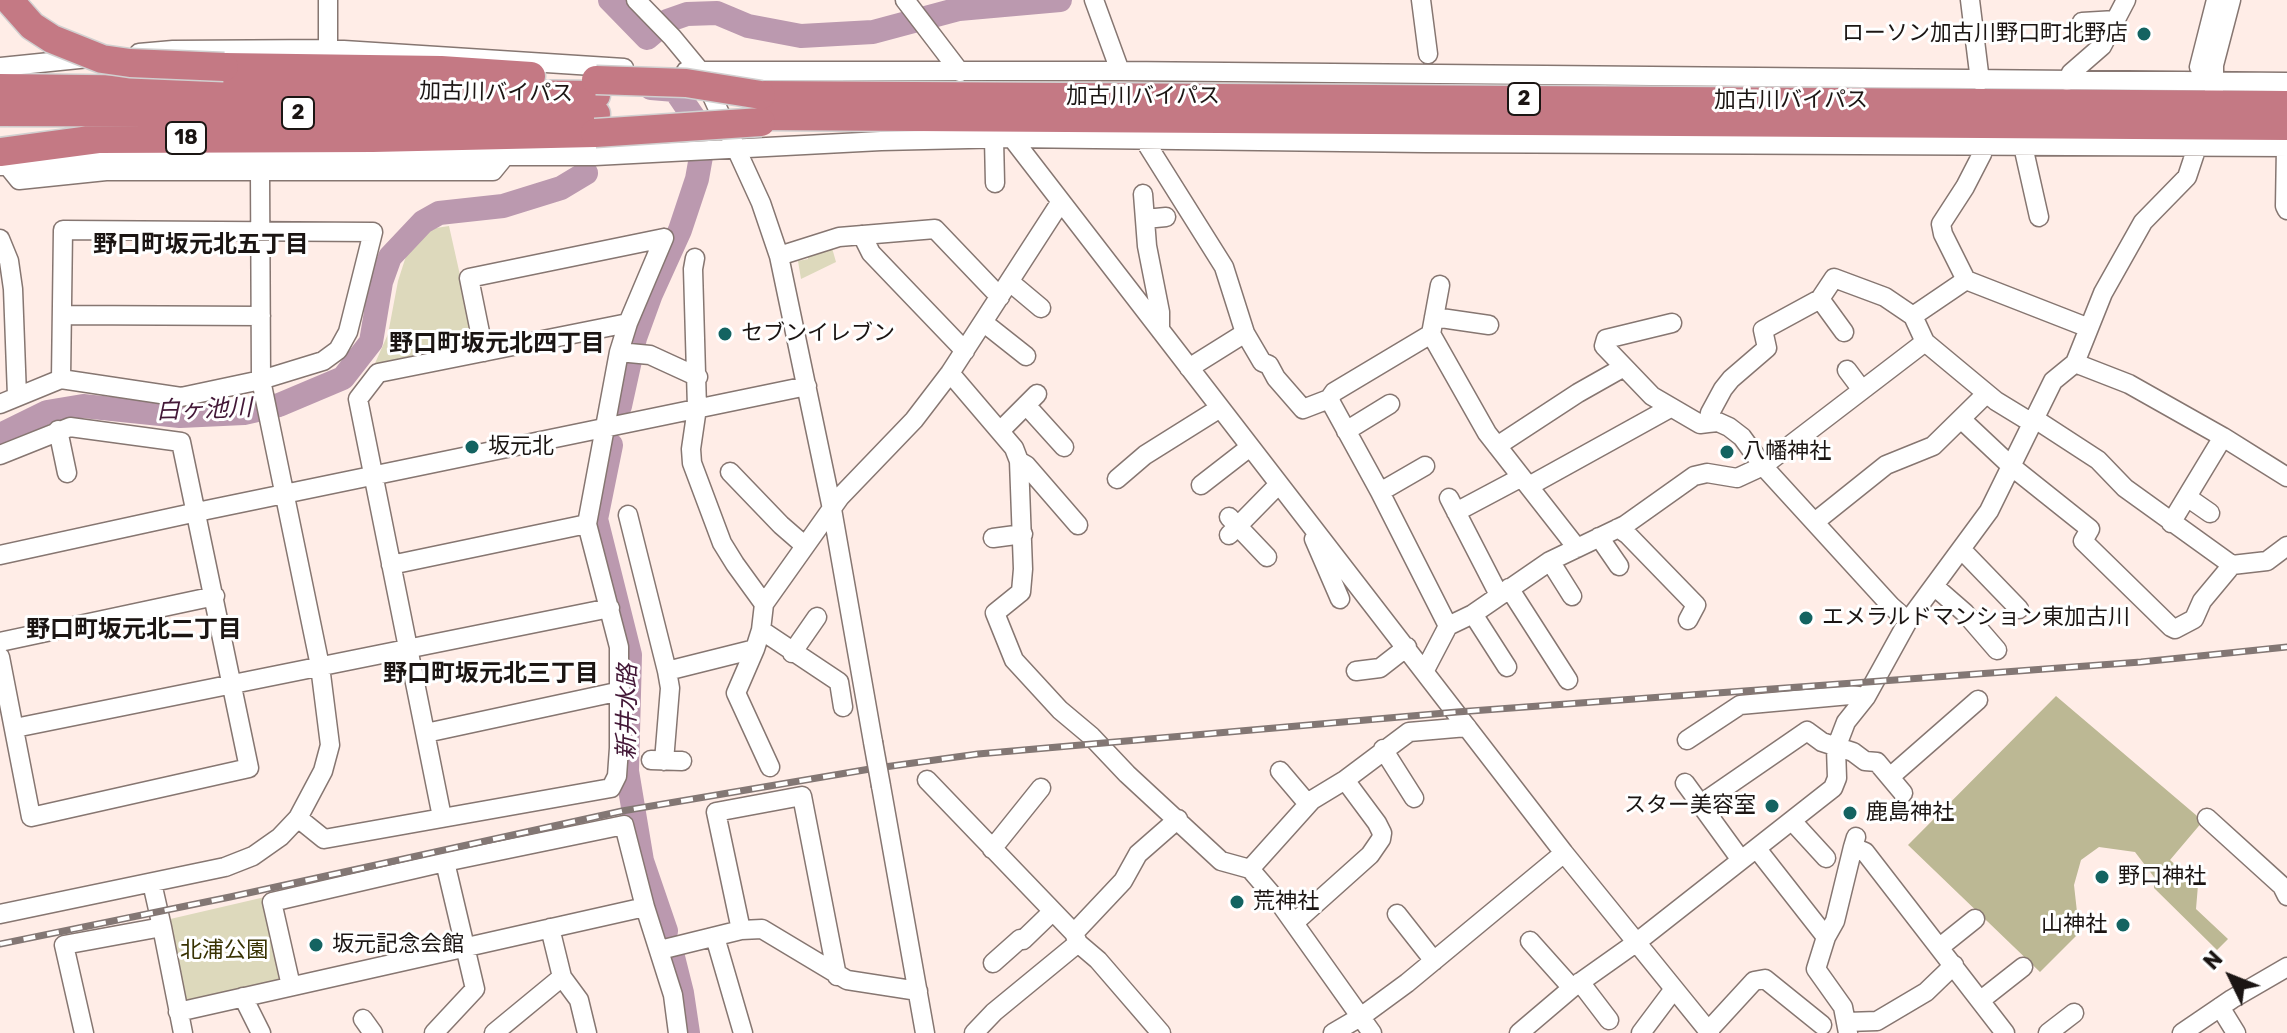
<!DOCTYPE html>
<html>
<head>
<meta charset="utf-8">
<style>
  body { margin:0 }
  #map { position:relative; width:2287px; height:1033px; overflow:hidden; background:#ffede7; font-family:Rubik,sans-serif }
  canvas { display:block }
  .north { position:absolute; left:2191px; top:937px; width:80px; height:80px; -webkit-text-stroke:6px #fff; paint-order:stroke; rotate:313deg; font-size:22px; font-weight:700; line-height:32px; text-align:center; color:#1b1513 }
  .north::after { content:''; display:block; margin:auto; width:28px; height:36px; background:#1b1513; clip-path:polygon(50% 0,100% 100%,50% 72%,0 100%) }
</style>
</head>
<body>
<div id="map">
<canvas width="2287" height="1033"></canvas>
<div class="north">N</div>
</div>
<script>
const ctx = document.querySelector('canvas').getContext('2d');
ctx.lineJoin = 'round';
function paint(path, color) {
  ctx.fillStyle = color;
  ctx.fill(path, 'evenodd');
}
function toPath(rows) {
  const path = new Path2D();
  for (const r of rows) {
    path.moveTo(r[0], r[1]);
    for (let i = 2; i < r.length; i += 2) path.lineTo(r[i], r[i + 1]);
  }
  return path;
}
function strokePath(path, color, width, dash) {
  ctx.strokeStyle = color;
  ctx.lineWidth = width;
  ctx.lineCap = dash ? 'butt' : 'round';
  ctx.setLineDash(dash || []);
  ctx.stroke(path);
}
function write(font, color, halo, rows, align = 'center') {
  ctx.font = font + ' Rubik,"Noto Sans JP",sans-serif';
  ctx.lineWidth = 6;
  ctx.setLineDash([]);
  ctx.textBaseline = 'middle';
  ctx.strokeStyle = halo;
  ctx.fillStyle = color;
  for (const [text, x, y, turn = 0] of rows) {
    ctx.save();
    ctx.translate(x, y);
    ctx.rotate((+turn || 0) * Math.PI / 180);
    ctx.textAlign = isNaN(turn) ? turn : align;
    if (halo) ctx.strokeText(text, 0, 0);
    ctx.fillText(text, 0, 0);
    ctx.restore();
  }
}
paint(toPath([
  [449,226,475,342,470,350,372,370,388,334,398,281,407,253,424,234,436,228],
  [832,248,836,262,801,279,798,261,808,259,807,253],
  [265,897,283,975,276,984,191,1003,185,998,166,920]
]), '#ddd9bc');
paint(toPath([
  [2056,696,2203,821,2170,860,2198,885,2196,909,2228,939,2217,950,2154,888,2154,877,2135,852,2099,847,2081,860,2074,885,2077,912,2085,927,2040,972,1908,845]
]), '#bcb894');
strokePath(toPath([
  [610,0,647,38,667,21,687,14,717,13,748,26,801,36,873,32,959,9,968,0],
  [959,9,1060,0],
  [620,406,635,338,651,294,680,230,697,179,705,134,675,90,651,88],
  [0,435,47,412,83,406,180,416,244,413,279,405,343,378,371,342,381,282,390,257,423,222,439,213,503,206,561,188,586,173],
  [611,445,596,519,630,655,627,771,642,861,666,931],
  [673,957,682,993,688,1033]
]), '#bb99af', 24);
const minor = toPath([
  [636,0,672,37,701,72,761,203,779,256,832,509,873,742],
  [905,0,960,72],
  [1094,0,1120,71],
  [1421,0,1428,54],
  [1970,0,1980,81],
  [2082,22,2116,20],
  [328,49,328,0],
  [139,53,173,50,328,49,624,68],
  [0,67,89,58],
  [686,71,1120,71,2287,82],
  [2067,81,2071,73,2102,46,2126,0],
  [2214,82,2199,67,2216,0],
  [2214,91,2214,65,2231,0],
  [1012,138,1564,853,1710,1033],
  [994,139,995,183],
  [1984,145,1982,154,1965,187,1941,224,1943,234,1966,280,2089,328],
  [1148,146,1224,267,1245,333,1262,362,1269,365,1276,378,1303,409,1329,399,1334,392,1431,334],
  [2023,146,2039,217],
  [2286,147,2285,206,2287,210],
  [7,165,19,180,106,171,493,171,506,155],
  [0,166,92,156,595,156,881,141,1012,138,1425,143,2287,147],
  [1143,194,1147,246,1160,312,1160,330],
  [1145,219,1166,217],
  [862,235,871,253,965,351],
  [0,239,9,261,13,289,17,396],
  [779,256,839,237,935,229,1000,297],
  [1010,282,1041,308],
  [1440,285,1431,334,1487,433,1577,548],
  [1820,299,1844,332],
  [63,315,261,316],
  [1913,316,1966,280],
  [1434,317,1489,325],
  [983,322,1026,356],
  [1672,323,1606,339,1604,346,1652,396,1700,424,1708,423],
  [484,352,469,278,664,238],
  [619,352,650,355,698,377],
  [2075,363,2129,384,2223,437,2287,477],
  [1189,368,1245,333],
  [1847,370,1862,390],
  [950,373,1014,448,1019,461,1023,569,1021,592,995,613,1014,660,1060,710,1091,736,1127,774,1221,861,1250,869,1281,905,1372,1033],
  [1329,399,1380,492,1448,626],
  [0,404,61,379,181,397,261,380,323,361,338,350,348,332,373,232,63,230,61,379],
  [1026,405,1064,447],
  [1961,419,2011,466,2090,529,2083,541,2171,627,2175,629,2194,619,2202,601,2232,565,2267,561,2287,546],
  [2035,419,2098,460,2125,488,2232,565],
  [58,430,67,473],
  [1000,431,1037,394],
  [1346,431,1390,404],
  [1497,446,1578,393,1624,367],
  [0,455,70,427,181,442,249,768,31,817,0,657],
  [1019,461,1026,465,1078,525],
  [730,472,781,525,804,545],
  [1117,479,1145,455,1220,408],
  [1201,485,1250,447],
  [1529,486,1670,408],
  [1380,492,1425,466],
  [2187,497,2210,513],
  [1449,498,1499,595],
  [1456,512,1520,478],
  [628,515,667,671,755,649,761,630,764,604,735,564,722,543,692,463,691,449,697,408,693,269,695,258],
  [1229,517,1267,557],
  [1816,521,1886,465,1933,446,1986,394],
  [2171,523,2223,437],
  [1618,528,1628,535,1696,605,1688,620],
  [1229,535,1279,484],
  [1599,537,1619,566],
  [993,538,1023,534],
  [1314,539,1340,599],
  [1961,549,2019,609],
  [0,555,197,512,807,386],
  [1550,561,1572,596],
  [391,565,587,524],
  [1934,586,1965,613,1997,650],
  [1509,588,1568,680],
  [764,604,840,497,914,420,950,373,1060,203],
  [1473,614,1507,667],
  [1908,621,1891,606,1763,466,1742,437,1729,427,1718,422,1708,423,1710,413,1723,389,1731,379,1767,348,1763,330,1820,299,1834,278,1885,297,1913,316,1925,342,1996,401,2032,423],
  [761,630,839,682,843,707],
  [0,642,215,596],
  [755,649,736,693,770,767],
  [792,653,817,617],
  [1425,670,1448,626,1473,614,1550,561,1625,525,1694,476,1707,473,1737,478,1763,466,1925,342],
  [1356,671,1380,668,1407,647],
  [15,728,610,608],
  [426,733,621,691],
  [1687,740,1740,705,1850,695,1866,697],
  [1383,749,1414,798],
  [651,760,682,761],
  [664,761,670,688,667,671],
  [1280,771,1308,804],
  [1890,777,1978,700],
  [927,780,1074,933,1078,943,1098,960,1161,1033],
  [1685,783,1741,860],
  [881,786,925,1033],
  [1701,804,1807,731,1822,742,1853,752,1865,761,1877,762,1903,793],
  [442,817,358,399,378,373,628,323],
  [298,818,324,839,611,788,617,776,619,748,619,647,587,524,619,352,628,323,664,238],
  [2207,818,2282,886,2287,896],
  [1793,822,1826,858],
  [1856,837,1853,847,1865,852,2005,1033],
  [992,849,1041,788],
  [1757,849,1826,937],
  [1250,869,1312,800,1345,780,1409,732,1467,727],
  [152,883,162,927],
  [0,914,225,867,253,856,280,837,298,818,323,771,330,745,320,666,261,380,260,171],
  [1397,914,1434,961],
  [1294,923,1370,855,1381,839,1382,833,1377,823,1345,780],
  [550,928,562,977,579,1000,587,1033],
  [741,930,716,812,802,796,837,976],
  [1074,933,1123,881,1138,854,1178,819],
  [715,937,743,1033],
  [1530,941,1572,988],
  [1940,947,1975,919],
  [660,950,741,930,762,929,847,980,918,991],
  [993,963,1020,939,1023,940,1052,912],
  [1580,982,1609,1020],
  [291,986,272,902,445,862,624,825,645,907,673,995,678,1033],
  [243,997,261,1033],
  [1981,1000,2023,967],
  [2220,1007,2236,1033],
  [178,1012,645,907],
  [363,1019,373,1033],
  [1847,1022,1877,1021,1926,992,1954,965],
  [1708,1031,1754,981,1765,979,1822,1025],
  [84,1033,64,945,162,927,183,1033],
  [434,1033,475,989,445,862],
  [494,1033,562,977],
  [974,1033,994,1012,1078,943],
  [1333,1033,1362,1016,1407,983,1564,853],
  [1519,1033,1572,988,1637,942,1833,788,1837,778,1836,748,1846,722,1866,697,1908,621,1989,511,2053,381,2075,363,2103,293,2143,222,2187,177,2200,138],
  [1641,1033,1674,989],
  [1848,1033,1843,1007,1816,969,1826,937,1835,921,1853,847],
  [2048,1033,2074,1013],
  [2182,1033,2232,999,2287,967]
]);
const highway = toPath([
  [224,67,441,70,531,76],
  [0,88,596,95],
  [761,95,2287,105],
  [0,112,596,114],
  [761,116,2287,126],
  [0,152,98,139,373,138,595,133]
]);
strokePath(minor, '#867671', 21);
strokePath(highway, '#d1d0d0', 31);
strokePath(minor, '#fff', 18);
strokePath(highway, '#c47984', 28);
const rail = toPath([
  [0,944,230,897,622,811,870,769,978,754,1457,712,2141,662,2287,647]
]);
strokePath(rail, '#837774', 7);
strokePath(rail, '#fff', 4, [12]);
const minorBridge = toPath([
  [873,742,881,786]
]);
const highwayBridge = toPath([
  [9,0,32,26,52,39,102,59,130,63,224,67],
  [596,80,686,83,761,95],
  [595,133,761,122]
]);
strokePath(minorBridge, '#867671', 21, []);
strokePath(highwayBridge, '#d1d0d0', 31, []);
strokePath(minorBridge, '#fff', 18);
strokePath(highwayBridge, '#c47984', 28);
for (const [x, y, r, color] of [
  [2144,34,8,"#146361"],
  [725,334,8,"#146361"],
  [472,447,8,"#146361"],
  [1727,452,8,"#146361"],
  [1806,618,8,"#146361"],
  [1772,806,8,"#146361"],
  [1850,813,8,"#146361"],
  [2102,877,8,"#146361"],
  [1237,902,8,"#146361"],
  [2123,925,8,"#146361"],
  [316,945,8,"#146361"]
]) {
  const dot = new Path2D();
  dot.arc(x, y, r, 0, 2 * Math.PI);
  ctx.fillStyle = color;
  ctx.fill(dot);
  strokePath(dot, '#fff', 3);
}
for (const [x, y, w] of [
  [1524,99,32],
  [298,113,32],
  [186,138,40]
]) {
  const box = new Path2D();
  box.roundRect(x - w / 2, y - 16, w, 32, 6);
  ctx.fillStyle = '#fff';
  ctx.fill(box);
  strokePath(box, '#1b1513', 2);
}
write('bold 20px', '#1b1513', null, [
  ["2",1524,99],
  ["2",298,113],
  ["18",186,138]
]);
write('22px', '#1b1513', '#fff', [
  ["ローソン加古川野口町北野店",2128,34,"right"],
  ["セブンイレブン",741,334],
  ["坂元北",488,447],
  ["八幡神社",1743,452],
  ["エメラルドマンション東加古川",1822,618],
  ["スター美容室",1756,806,"right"],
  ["鹿島神社",1866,813],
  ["野口神社",2118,877],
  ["荒神社",1253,902],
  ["山神社",2107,925,"right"],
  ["坂元記念会館",332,945]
], 'left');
write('22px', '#1b1513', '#fff', [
  ["加古川バイパス",496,93,1],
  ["加古川バイパス",1143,97],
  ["加古川バイパス",1791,101]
]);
write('22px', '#383202', '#fff', [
  ["北浦公園",224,951]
]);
write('bold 24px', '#1b1513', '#fff', [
  ["野口町坂元北五丁目",201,245],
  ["野口町坂元北四丁目",497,344],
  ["野口町坂元北二丁目",134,630],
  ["野口町坂元北三丁目",491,674]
]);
write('italic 24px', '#431837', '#fff', [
  ["白ヶ池川",204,410,-2],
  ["新井水路",628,712,-89]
]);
</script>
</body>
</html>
